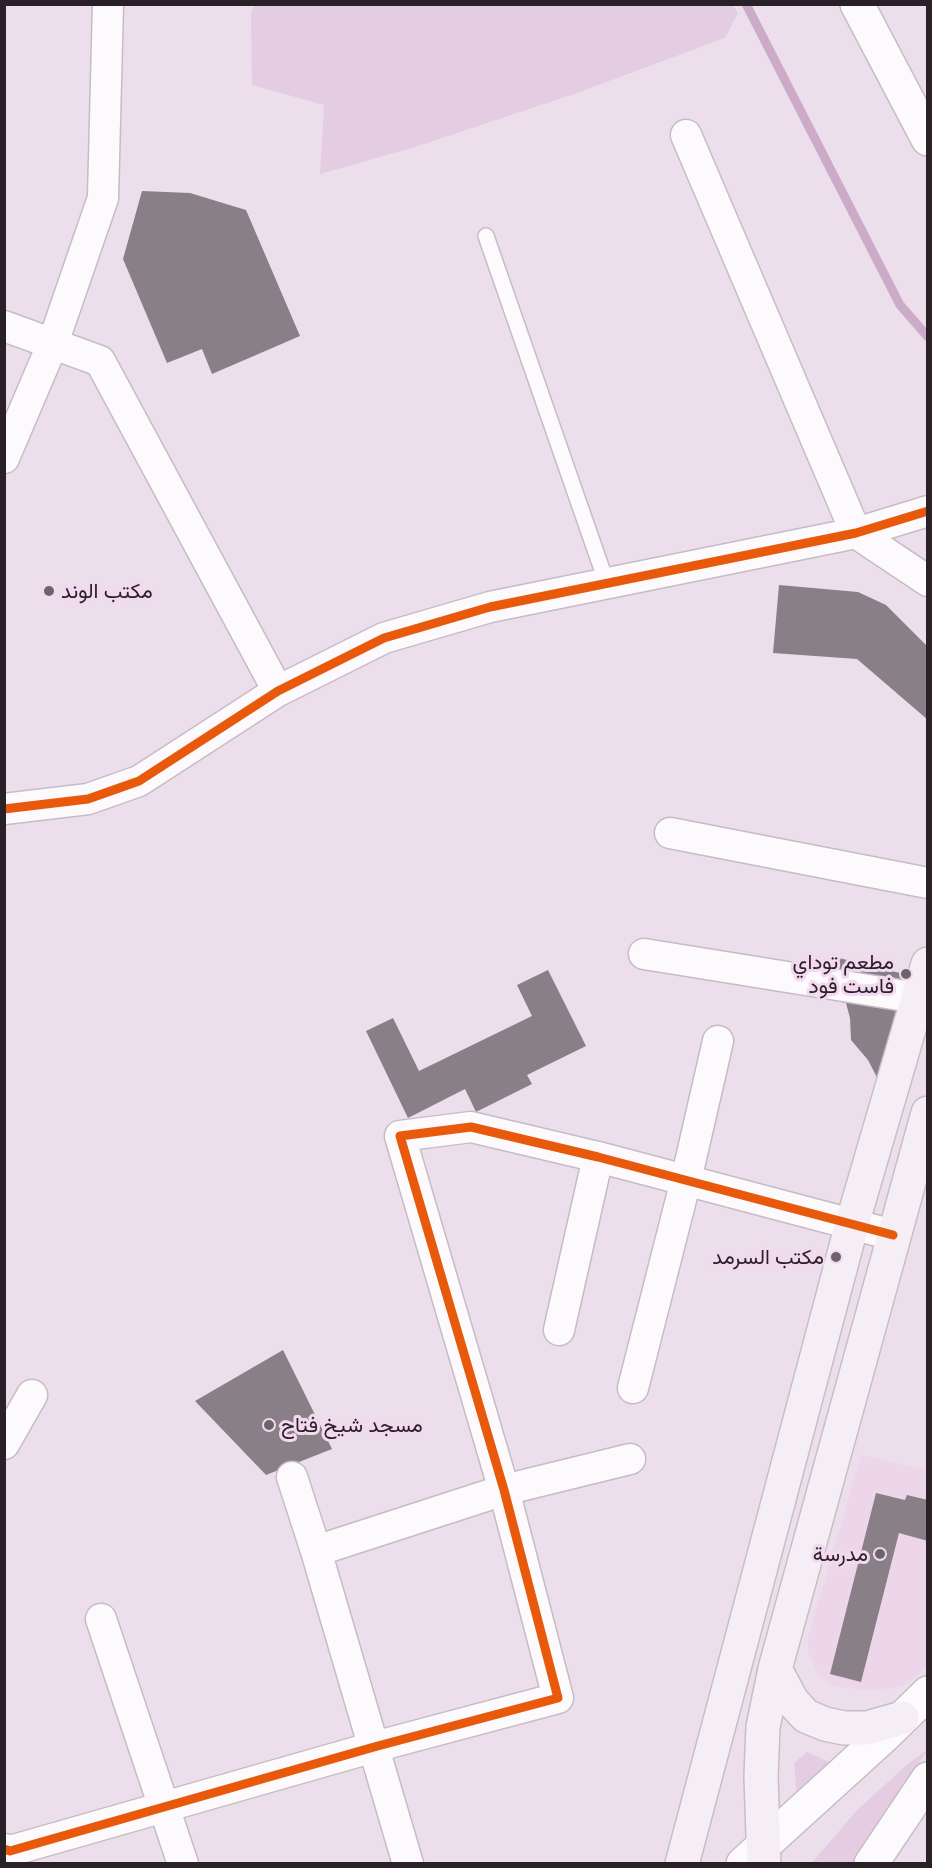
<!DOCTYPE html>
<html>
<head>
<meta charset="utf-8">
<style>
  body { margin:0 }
  #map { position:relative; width:932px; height:1868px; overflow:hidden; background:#ecdfeb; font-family:"Playfair Display",serif }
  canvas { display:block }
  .frame { position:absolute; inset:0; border:6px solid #292028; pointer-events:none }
</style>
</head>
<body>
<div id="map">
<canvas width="932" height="1868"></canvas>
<div class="frame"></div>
</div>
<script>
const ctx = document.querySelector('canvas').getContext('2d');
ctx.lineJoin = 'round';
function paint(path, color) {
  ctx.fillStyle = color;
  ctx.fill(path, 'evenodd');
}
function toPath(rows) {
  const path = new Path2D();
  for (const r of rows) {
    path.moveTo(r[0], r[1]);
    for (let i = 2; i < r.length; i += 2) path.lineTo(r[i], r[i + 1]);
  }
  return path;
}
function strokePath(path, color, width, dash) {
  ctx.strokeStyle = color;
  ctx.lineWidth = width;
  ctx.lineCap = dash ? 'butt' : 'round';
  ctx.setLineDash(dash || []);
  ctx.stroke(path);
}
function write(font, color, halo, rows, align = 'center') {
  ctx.font = font + ' "Playfair Display",Vazirmatn,serif';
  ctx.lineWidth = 6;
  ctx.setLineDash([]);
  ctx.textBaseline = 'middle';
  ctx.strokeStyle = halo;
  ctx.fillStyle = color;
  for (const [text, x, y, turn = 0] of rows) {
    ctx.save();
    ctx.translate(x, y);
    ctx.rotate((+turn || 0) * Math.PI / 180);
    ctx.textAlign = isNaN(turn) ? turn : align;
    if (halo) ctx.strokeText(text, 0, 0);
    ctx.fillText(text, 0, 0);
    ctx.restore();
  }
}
paint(toPath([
  [861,1455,927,1470,927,1665,909,1683,896,1688,864,1690,834,1686,825,1681,818,1674,808,1653,808,1638]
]), '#edd6ea');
paint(toPath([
  [255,5,732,4,738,13,725,38,574,94,415,147,320,174,324,105,252,85,251,12],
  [927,1750,859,1863,811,1864,857,1810,909,1763],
  [807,1752,831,1763,798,1808,794,1763]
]), '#e4cce2');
strokePath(toPath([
  [746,4,900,305,928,337]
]), '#ccabc9', 9);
paint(toPath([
  [142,191,190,193,246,210,300,336,212,374,202,349,167,363,123,259],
  [779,585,858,592,886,605,928,647,928,720,857,659,773,653],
  [835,957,908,975,883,1089,868,1060,851,1040,850,1018,846,1003,825,998],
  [548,970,586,1046,527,1075,532,1084,476,1112,465,1089,408,1118,366,1031,393,1018,419,1071,532,1016,517,985],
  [283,1350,332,1449,266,1475,195,1401],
  [876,1493,905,1500,907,1495,928,1500,928,1541,899,1533,861,1682,830,1674]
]), '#887f87');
const service = toPath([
  [486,236,607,584]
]);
const minor = toPath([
  [686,135,856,533,928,581],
  [4,326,100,361,278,691],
  [4,458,53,343,103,198,108,4],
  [4,809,88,799,139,781,278,691,384,638,490,607,856,533,928,511],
  [670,833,928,883],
  [644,954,918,998],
  [559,1330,598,1157],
  [633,1388,686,1180,718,1041],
  [4,1444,32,1395],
  [292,1477,316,1551,408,1864],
  [316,1551,504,1490,630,1459],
  [101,1619,183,1864],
  [4,1849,10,1851,374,1747,558,1698,504,1490,400,1136,471,1127,598,1157,893,1235]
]);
const tertiary = toPath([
  [857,4,928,139]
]);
const secondary = toPath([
  [743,1864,884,1736,928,1693],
  [871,1864,928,1779]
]);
const primary = toPath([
  [775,1669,792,1701,806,1716,825,1724,844,1728,867,1728,902,1718],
  [682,1864,852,1224,928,964],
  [764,1864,761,1777,763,1727,775,1669,928,1113]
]);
strokePath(service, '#c6bcc5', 18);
strokePath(minor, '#c6bcc5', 33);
strokePath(tertiary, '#c6bcc5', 36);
strokePath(secondary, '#c6bcc5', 36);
strokePath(primary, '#c5bfc5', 36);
strokePath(service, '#fcfafc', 15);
strokePath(minor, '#fcfafc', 30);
strokePath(tertiary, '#fcfafc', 33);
strokePath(secondary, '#fcfafc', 33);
strokePath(primary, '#f6eef5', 33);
strokePath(toPath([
  [4,809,88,799,139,781,278,691,384,638,490,607,856,533,928,511],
  [4,1849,10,1851,374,1747,558,1698,504,1490,400,1136,471,1127,598,1157,893,1235]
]), '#e8590c', 9);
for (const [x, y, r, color] of [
  [49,591,6,"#6d636c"],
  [906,974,6,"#6d636c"],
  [836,1257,6,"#6d636c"],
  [269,1425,6,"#6d636c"],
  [880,1554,6,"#6d636c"]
]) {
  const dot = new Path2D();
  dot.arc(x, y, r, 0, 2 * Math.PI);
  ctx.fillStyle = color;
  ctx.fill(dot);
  strokePath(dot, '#f2d9ef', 2);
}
write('21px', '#292028', '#f2d9ef', [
  ["مكتب الوند",61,591,"left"],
  ["مطعم توداي",894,962],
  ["فاست فود",894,986],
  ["مكتب السرمد",824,1257],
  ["مسجد شيخ فتاح",281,1425,"left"],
  ["مدرسة",868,1554]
], 'right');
</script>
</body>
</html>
